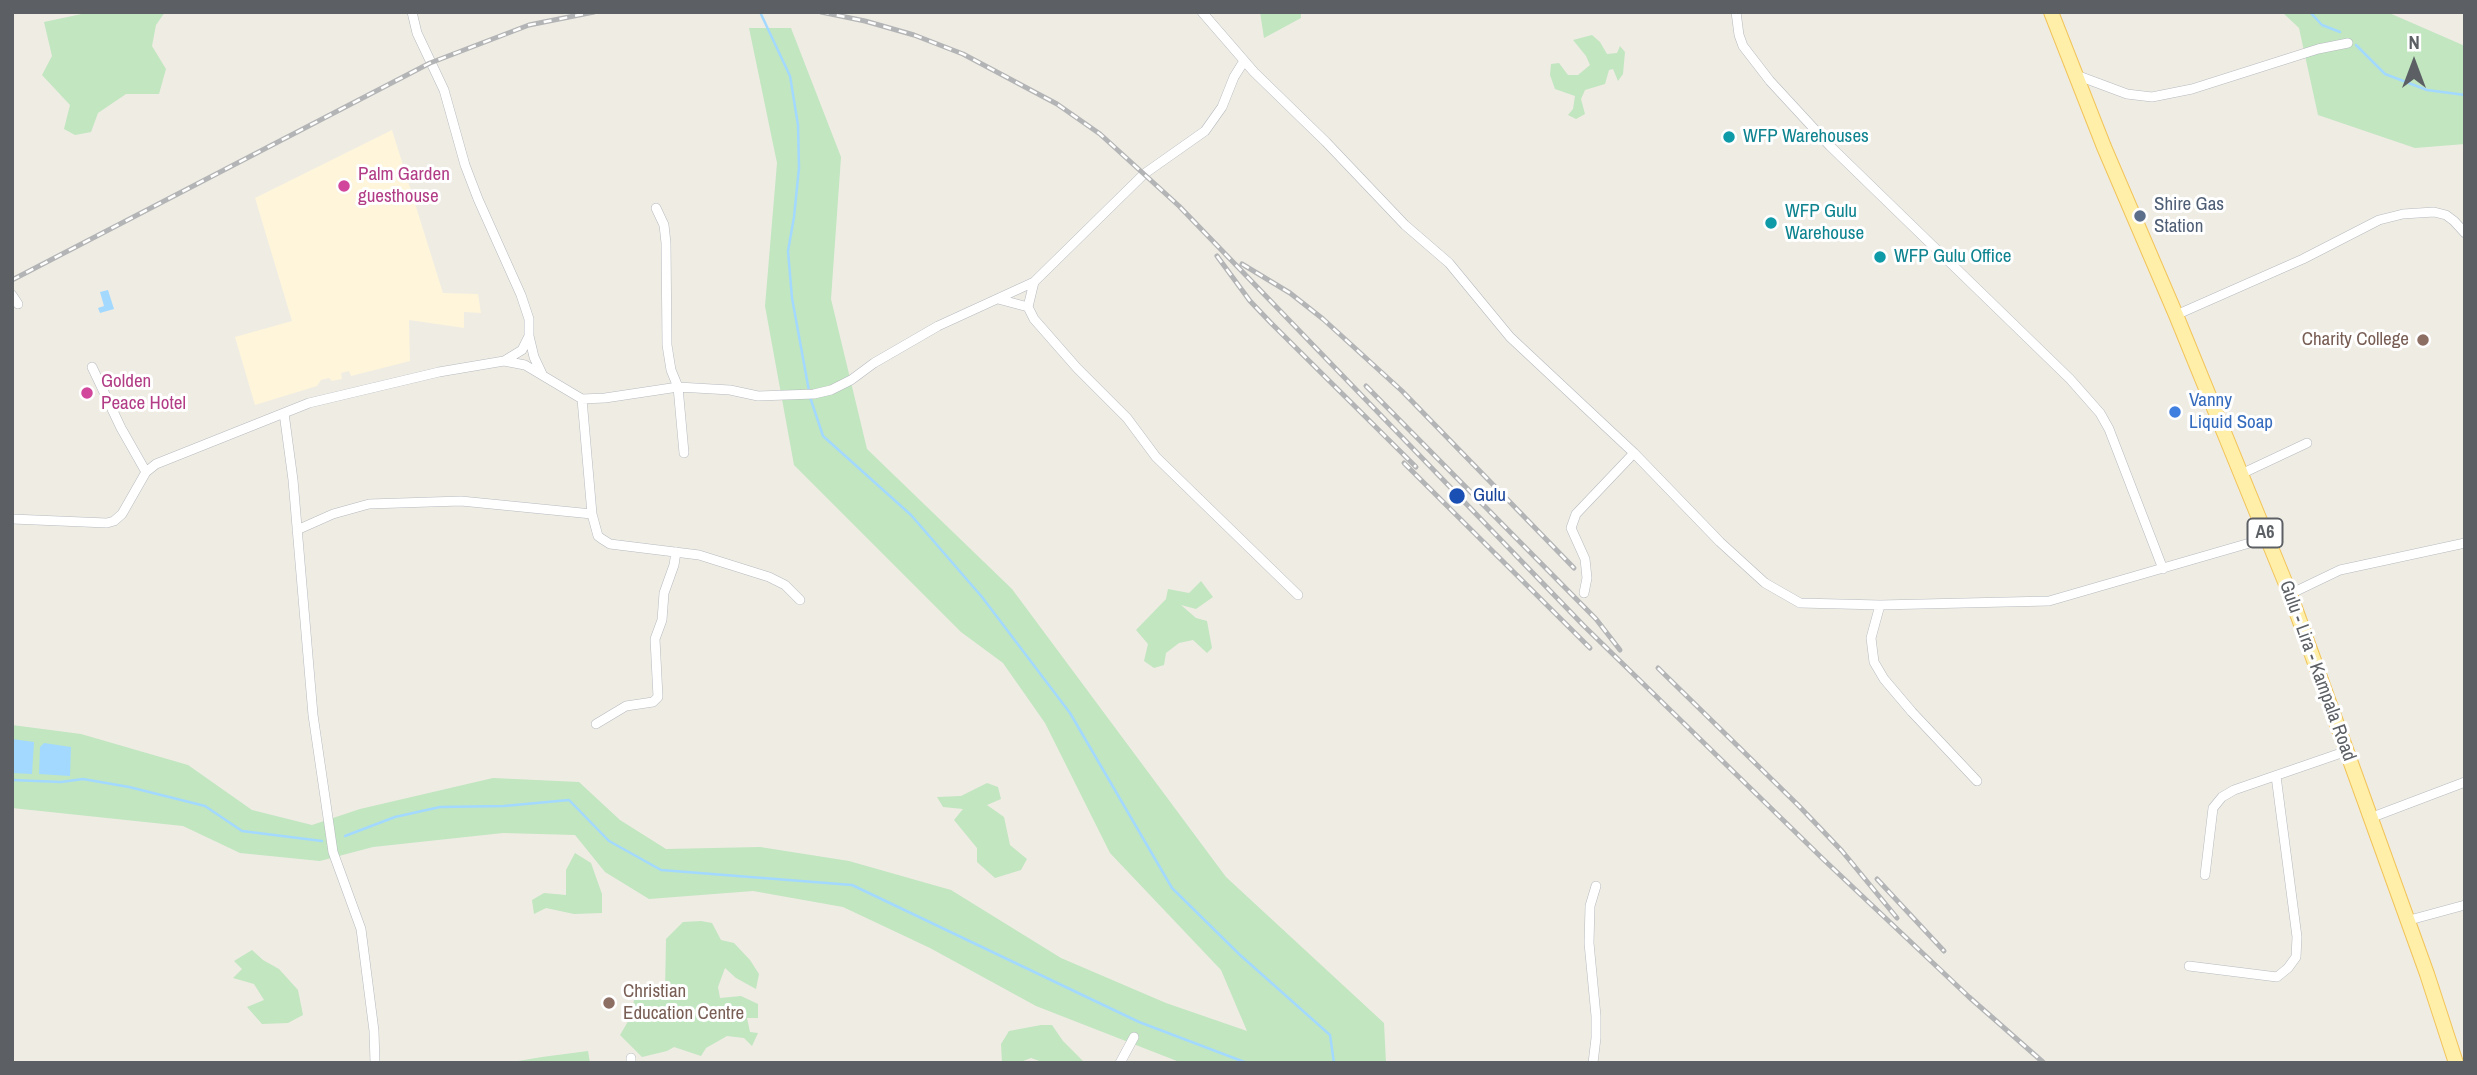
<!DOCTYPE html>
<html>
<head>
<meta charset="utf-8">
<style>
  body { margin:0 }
  #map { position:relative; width:2477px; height:1075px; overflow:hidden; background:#efece4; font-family:"Archivo Narrow",sans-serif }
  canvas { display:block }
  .frame { position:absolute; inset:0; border:14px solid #5c6065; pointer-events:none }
  .north { position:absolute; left:2379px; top:28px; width:70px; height:70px; -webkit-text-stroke:5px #fff; paint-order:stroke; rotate:0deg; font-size:19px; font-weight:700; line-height:28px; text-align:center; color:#5c6065 }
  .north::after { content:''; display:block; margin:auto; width:24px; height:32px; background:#5c6065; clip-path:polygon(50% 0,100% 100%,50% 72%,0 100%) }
</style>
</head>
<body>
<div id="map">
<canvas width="2477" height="1075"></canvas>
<div class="frame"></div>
<div class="north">N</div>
</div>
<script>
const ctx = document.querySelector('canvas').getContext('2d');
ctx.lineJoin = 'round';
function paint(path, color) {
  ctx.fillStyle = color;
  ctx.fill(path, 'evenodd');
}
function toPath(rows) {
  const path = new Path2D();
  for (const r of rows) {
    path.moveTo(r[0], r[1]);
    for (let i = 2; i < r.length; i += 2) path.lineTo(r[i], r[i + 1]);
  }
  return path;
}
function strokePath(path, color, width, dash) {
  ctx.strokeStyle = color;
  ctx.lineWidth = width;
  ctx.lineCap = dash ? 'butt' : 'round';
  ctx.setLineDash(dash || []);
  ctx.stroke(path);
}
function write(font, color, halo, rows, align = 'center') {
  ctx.font = font + ' "Archivo Narrow",sans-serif';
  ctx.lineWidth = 6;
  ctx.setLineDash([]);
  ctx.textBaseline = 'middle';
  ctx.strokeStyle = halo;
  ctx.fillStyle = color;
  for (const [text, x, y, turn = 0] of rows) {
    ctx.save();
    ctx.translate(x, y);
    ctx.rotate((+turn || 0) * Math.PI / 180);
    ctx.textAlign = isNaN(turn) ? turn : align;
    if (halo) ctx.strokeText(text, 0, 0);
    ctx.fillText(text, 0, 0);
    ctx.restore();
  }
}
paint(toPath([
  [392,130,443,293,478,294,481,313,464,312,464,328,409,320,410,361,351,376,349,371,341,373,342,379,332,381,329,378,321,380,317,386,255,405,235,337,292,321,255,198]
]), '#fef5da');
paint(toPath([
  [91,12,165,12,156,25,152,46,166,69,159,94,126,94,98,113,91,132,75,135,64,129,70,105,42,75,52,56,44,22],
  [1260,12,1301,12,1301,18,1264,38],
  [2282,12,2387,12,2465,46,2465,144,2415,148,2318,115,2299,28],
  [749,28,791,28,841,157,831,299,867,449,1012,589,1226,877,1384,1023,1386,1063,1182,1063,1036,1006,930,948,843,907,753,891,649,899,605,872,575,835,503,833,373,847,320,861,240,853,183,826,12,808,12,725,81,734,188,765,252,810,312,825,360,809,493,778,579,782,620,820,666,849,760,847,849,861,951,890,1061,958,1166,1003,1247,1031,1221,970,1110,853,1045,723,1003,663,961,632,794,465,765,306,777,163],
  [1592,35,1600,42,1607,54,1617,53,1620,46,1625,52,1623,74,1618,81,1613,69,1609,70,1605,84,1585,90,1581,99,1585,114,1576,119,1568,115,1573,109,1575,96,1555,89,1550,75,1551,64,1559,63,1568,75,1578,75,1590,65,1586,56,1573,40],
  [1201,581,1213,597,1196,609,1181,605,1196,618,1207,621,1212,648,1207,653,1193,640,1179,643,1166,653,1164,665,1154,668,1144,661,1148,644,1136,630,1166,599,1168,589,1189,593],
  [987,783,998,787,1001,799,987,805,1004,817,1010,845,1027,859,1021,870,995,878,977,862,977,848,954,820,963,809,943,807,937,797,961,796],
  [575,853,591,863,602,894,602,913,574,914,546,908,534,914,532,900,544,893,566,895,566,870],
  [701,921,712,923,721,940,734,943,750,960,759,974,756,989,736,978,725,968,718,987,720,998,741,996,758,1004,758,1018,747,1018,750,1032,758,1033,752,1046,744,1038,727,1036,706,1048,701,1056,674,1047,667,1051,642,1057,620,1035,630,1018,636,992,665,993,666,939,683,922],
  [252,950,263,960,279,969,298,990,303,1015,288,1023,262,1024,247,1007,264,1000,254,984,233,978,242,969,234,961],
  [1041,1025,1052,1025,1063,1041,1085,1063,1045,1063,1031,1058,1018,1063,1002,1063,1001,1044,1009,1031],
  [588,1051,590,1063,518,1063,518,1061,542,1057]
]), '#c1e6c0');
paint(toPath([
  [108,290,114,309,100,313,98,308,104,306,100,292],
  [12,739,34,742,32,774,12,773],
  [44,743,71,747,70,776,39,774,40,747]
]), '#a3d9ff');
strokePath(toPath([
  [760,12,790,76,798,125,799,168,794,217,788,251,792,298,809,391],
  [2310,12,2322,25,2340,32],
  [2356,45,2385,74,2427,90,2465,95],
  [810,397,823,436,911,515,982,597,1070,713,1172,888,1239,954,1330,1035,1334,1063],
  [12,780,61,782,83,779,129,787,205,806,242,831,322,841],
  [345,836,395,817,440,807,504,806,569,800,609,841,661,870,852,885,1139,1022,1247,1063]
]), '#a3d9ff', 2.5);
const street = toPath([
  [1202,12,1254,72,1326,142,1405,225,1449,263,1510,337,1634,453,1720,542,1765,583,1800,603,1880,605,2049,601,2267,538],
  [1736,12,1739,35,1743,46,1770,81,1830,146,2070,379,2100,413,2109,429,2163,569],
  [2076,75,2127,94,2152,97,2192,89,2318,49,2348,43],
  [656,208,664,225,666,243,667,345,671,370,678,387,684,453],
  [12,295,18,304],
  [998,299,1028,307,1034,319,1077,368,1127,418,1156,457,1298,595],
  [1028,307,1034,282],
  [2176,315,2303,259,2379,220,2403,214,2434,212,2446,215,2454,221,2465,233],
  [529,336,534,357,542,374],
  [504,361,525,365,582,399,605,398,678,387,730,390,758,396,814,394,831,390,851,380,874,363,938,326,1034,282,1144,174,1205,131,1222,107,1234,77,1244,61],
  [92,367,121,428,146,472],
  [582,399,592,514,598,536,602,539,610,544,699,555,769,577,785,585,800,600],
  [284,413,293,480,313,715,333,852,361,929,374,1031,375,1063],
  [2241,474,2307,443],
  [12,519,107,523,114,521,122,514,146,472,156,464,309,403,439,372,504,361,522,350,529,336,529,319,521,295,478,199,465,165,444,90,417,33,412,12],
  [297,530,333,514,369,504,461,501,592,514],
  [1584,593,1587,578,1585,559,1571,528,1576,514,1634,453],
  [2290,594,2340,570,2465,543],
  [1880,605,1871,638,1874,662,1884,679,1912,712,1977,781],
  [596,724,626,706,653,702,658,697,655,639,662,620,664,593,674,565,676,552],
  [2370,818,2465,782],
  [2205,875,2213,808,2222,797,2234,790,2347,751],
  [2406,921,2465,905],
  [2189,966,2277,977,2288,968,2296,957,2297,937,2276,776],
  [631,1063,631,1058],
  [1120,1063,1134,1037],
  [1593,1063,1596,1038,1596,1016,1589,943,1590,906,1596,886]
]);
const primary = toPath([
  [2051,12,2104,147,2176,315,2290,594,2427,974,2456,1063]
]);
strokePath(street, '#b6babe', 10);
strokePath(primary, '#f2c45a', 16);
strokePath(street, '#fff', 9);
strokePath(primary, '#ffefa8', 14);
const rail = toPath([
  [821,12,865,21,914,35,963,54,1057,104,1100,134,1179,206,1584,626,1823,859,1969,997,2044,1063],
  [1217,256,1250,301,1271,323,1416,467],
  [1242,264,1290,293,1323,319,1402,391,1574,568],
  [12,280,430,63,529,25,594,12],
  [1366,386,1596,619,1620,650],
  [1404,463,1590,648],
  [1658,668,1798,805,1842,851,1897,918],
  [1877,879,1944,951]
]);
strokePath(rail, '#b3b4b5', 5);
strokePath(rail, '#fff', 2.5, [8]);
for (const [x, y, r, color] of [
  [1729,137,7,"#0f9aa8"],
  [344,186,7,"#d1479c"],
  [2140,216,7,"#5c6f8a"],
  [1771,223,7,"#0f9aa8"],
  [1880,257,7,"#0f9aa8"],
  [2423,340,7,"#8d6e63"],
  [87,393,7,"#d1479c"],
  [2175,412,7,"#3f7fe0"],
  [1457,496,9,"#1a4fb4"],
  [609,1003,7,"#8d6e63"]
]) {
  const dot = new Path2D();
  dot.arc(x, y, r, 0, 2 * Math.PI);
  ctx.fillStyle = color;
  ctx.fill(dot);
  strokePath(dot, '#fff', 2.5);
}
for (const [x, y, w] of [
  [2265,533,35]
]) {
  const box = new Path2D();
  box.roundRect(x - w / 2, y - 14.5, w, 29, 5);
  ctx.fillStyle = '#fff';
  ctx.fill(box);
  strokePath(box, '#5c6065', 2);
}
write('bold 18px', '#5c6065', null, [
  ["A6",2265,533]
]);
write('19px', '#0d838f', '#fff', [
  ["WFP Warehouses",1743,137],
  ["WFP Gulu",1785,212],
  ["Warehouse",1785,234],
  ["WFP Gulu Office",1894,257]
], 'left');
write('19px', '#b23c85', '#fff', [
  ["Palm Garden",358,175],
  ["guesthouse",358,197],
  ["Golden",101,382],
  ["Peace Hotel",101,404]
], 'left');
write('19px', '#4e5e75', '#fff', [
  ["Shire Gas",2154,205],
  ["Station",2154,227]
], 'left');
write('19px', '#785e54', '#fff', [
  ["Charity College",2409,340],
  ["Christian",623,992,"left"],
  ["Education Centre",623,1014,"left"]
], 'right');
write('19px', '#366cbe', '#fff', [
  ["Vanny",2189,401],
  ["Liquid Soap",2189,423]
], 'left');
write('19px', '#164399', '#fff', [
  ["Gulu",1473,496]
], 'left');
write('19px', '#5c6065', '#fff', [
  ["Gulu - Lira - Kampala Road",2317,671,70]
]);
</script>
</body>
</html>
